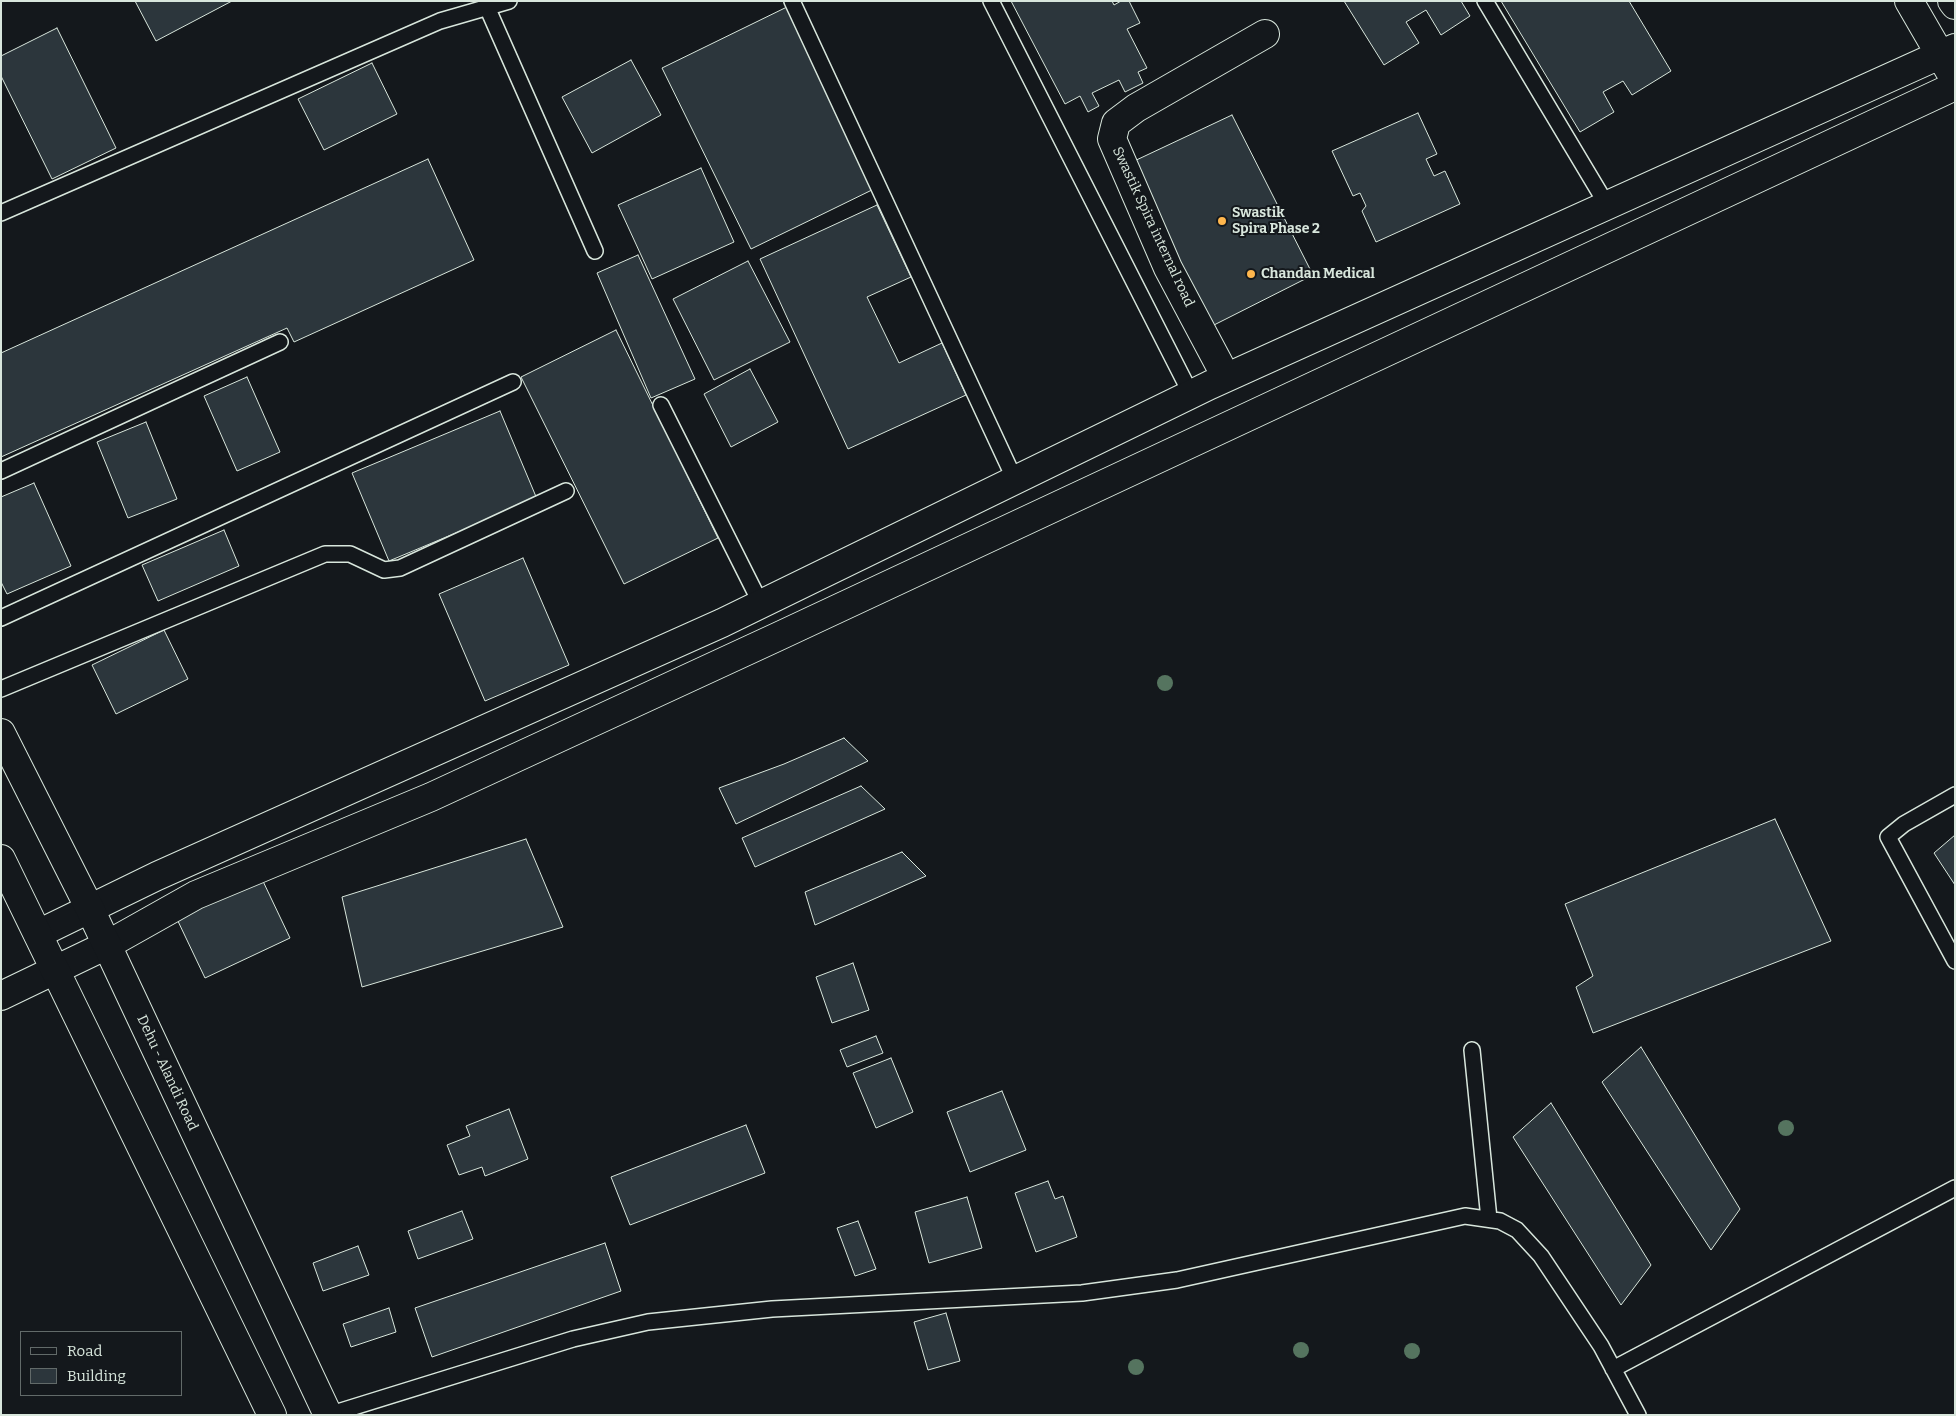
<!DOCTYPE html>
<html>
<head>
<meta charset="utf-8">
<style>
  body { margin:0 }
  #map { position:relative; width:1956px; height:1416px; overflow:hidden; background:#14181c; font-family:Bitter,serif }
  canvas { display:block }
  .frame { position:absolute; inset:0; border:2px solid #d8e6dc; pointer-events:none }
  .legend { position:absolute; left:20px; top:1331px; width:162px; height:65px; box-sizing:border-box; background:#14181c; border:1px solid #626a69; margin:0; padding:6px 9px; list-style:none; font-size:15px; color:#d8e6dc }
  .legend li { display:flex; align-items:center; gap:10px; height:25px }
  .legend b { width:25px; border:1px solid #626a69 }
</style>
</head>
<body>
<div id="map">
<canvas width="1956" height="1416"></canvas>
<div class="frame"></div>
<ul class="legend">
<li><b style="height:6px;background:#14181c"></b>Road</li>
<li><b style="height:14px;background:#2c363c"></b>Building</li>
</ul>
</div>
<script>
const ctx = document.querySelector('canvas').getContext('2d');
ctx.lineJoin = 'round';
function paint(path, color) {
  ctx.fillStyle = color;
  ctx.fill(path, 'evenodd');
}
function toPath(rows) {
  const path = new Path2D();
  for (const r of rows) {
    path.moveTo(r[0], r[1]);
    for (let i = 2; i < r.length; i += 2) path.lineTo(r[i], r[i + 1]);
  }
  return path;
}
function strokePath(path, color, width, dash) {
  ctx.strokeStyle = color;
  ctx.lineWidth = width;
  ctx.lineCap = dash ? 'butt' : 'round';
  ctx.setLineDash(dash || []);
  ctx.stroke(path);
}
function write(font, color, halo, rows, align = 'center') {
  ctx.font = font + ' Bitter,serif';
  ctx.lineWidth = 4;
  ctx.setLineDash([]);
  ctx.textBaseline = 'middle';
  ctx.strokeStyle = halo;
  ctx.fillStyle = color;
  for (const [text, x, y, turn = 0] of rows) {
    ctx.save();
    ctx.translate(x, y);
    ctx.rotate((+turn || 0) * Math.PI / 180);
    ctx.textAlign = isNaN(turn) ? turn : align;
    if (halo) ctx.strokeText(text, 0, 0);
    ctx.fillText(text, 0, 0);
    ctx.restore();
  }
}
const building = toPath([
  [135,1,232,1,156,41,135,1],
  [1011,1,1112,1,1114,5,1121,1,1129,1,1140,23,1127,29,1147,68,1138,72,1143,83,1125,92,1119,80,1092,93,1099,106,1088,112,1080,96,1065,104,1011,1],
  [1344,1,1461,1,1470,16,1441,35,1426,10,1406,22,1419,43,1384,65,1344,1],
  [1501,1,1629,1,1671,71,1632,95,1623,81,1603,92,1614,112,1580,132,1501,1],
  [789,6,878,187,751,249,662,68,789,6],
  [57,28,116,148,52,179,1,76,1,56,57,28],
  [631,60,661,115,592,153,562,97,631,60],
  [372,63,397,114,324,150,298,99,372,63],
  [1418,113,1437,154,1426,159,1434,176,1445,171,1460,204,1376,242,1362,211,1366,206,1360,193,1353,196,1332,151,1418,113],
  [1232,115,1313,275,1212,326,1130,163,1232,115],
  [428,159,474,260,294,342,287,328,1,457,1,353,428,159],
  [701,168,734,242,652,279,618,205,701,168],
  [877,205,911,277,867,297,899,363,942,343,966,395,848,449,760,259,877,205],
  [638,255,695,379,651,398,597,273,638,255],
  [748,261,790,342,714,380,673,299,748,261],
  [616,330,718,538,624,584,521,377,616,330],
  [750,369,778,422,731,447,704,394,750,369],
  [247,377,280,452,237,471,204,396,247,377],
  [500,411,537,499,389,561,352,473,500,411],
  [146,422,177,499,128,518,97,442,146,422],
  [34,483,71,566,7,594,1,582,1,497,34,483],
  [224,530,239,566,158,601,142,565,224,530],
  [523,558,569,665,485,701,439,594,523,558],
  [164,630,188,679,116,714,92,665,164,630],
  [844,738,868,761,736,824,719,788,784,764,844,738],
  [861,786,885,809,755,867,742,838,861,786],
  [1775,819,1831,941,1593,1033,1576,987,1593,976,1565,904,1775,819],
  [1955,835,1955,885,1934,853,1955,835],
  [526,839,563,927,362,987,342,897,526,839],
  [902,852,926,876,815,925,805,892,902,852],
  [261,877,290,938,205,978,176,917,261,877],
  [853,963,869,1010,832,1023,816,977,853,963],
  [876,1036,883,1053,847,1067,840,1050,876,1036],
  [1641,1047,1740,1209,1711,1250,1602,1082,1641,1047],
  [891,1058,913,1112,876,1128,853,1073,891,1058],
  [1002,1091,1026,1150,970,1172,947,1112,1002,1091],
  [1551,1103,1651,1265,1621,1305,1513,1137,1551,1103],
  [509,1109,528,1159,485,1176,482,1167,459,1175,447,1145,470,1136,466,1126,509,1109],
  [746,1125,765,1173,630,1225,611,1177,746,1125],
  [1048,1181,1055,1199,1063,1196,1077,1237,1036,1252,1015,1193,1048,1181],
  [967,1197,982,1248,929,1263,915,1212,967,1197],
  [462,1211,473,1239,418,1259,408,1231,462,1211],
  [858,1221,876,1269,855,1276,837,1228,858,1221],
  [605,1243,621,1291,432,1357,415,1308,605,1243],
  [358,1246,369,1275,323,1291,313,1263,358,1246],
  [389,1308,396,1332,351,1347,343,1324,389,1308],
  [946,1313,960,1361,928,1370,914,1322,946,1313]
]);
paint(building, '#2c363c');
strokePath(building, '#d8e6dc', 1);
const lane = toPath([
  [792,1,1015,480],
  [991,1,1191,394],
  [1485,1,1607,205],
  [487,7,595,251],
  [1,213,440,21,509,1],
  [661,405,761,604],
  [1,471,280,342],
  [1,618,513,382],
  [1,689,325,554,350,554,384,570,400,568,566,491],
  [1955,795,1904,824,1888,837,1955,961],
  [1472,1050,1489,1219],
  [1613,1369,1955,1188],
  [328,1415,573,1339,648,1322,772,1309,1082,1293,1177,1280,1465,1216,1500,1221,1517,1230,1541,1256,1601,1346,1638,1415]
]);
const street = toPath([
  [1909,1,1949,70],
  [1952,1,1955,5],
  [1226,377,1168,268,1112,139,1116,123,1136,108,1265,34],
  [38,934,157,876,722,623,1210,385,1955,48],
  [1,996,107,945,196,895,431,797,777,637,1955,86]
]);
const primary = toPath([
  [1,733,90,909,328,1415],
  [1,859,272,1415]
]);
strokePath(lane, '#d8e6dc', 18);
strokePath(street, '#d8e6dc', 30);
strokePath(primary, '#d8e6dc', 30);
strokePath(lane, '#14181c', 15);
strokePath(street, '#14181c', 28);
strokePath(primary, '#14181c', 28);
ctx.fillStyle = '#55745f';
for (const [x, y] of [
  [1165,683],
  [1786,1128],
  [1301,1350],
  [1412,1351],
  [1136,1367]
]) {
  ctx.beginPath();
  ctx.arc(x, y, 8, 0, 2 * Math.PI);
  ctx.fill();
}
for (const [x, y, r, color] of [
  [1222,221,5,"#ffb74d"],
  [1251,274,5,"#ffb74d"]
]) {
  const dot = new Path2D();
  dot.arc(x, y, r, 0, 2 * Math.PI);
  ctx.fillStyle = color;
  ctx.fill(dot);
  strokePath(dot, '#14181c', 2);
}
write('bold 14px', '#d8e6dc', '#14181c', [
  ["Swastik",1232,213],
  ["Spira Phase 2",1232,229],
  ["Chandan Medical",1261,274]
], 'left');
write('14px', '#d8e6dc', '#14181c', [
  ["Swastik Spira internal road",1153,227,65],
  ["Dehu - Alandi Road",167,1073,65]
]);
</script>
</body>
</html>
